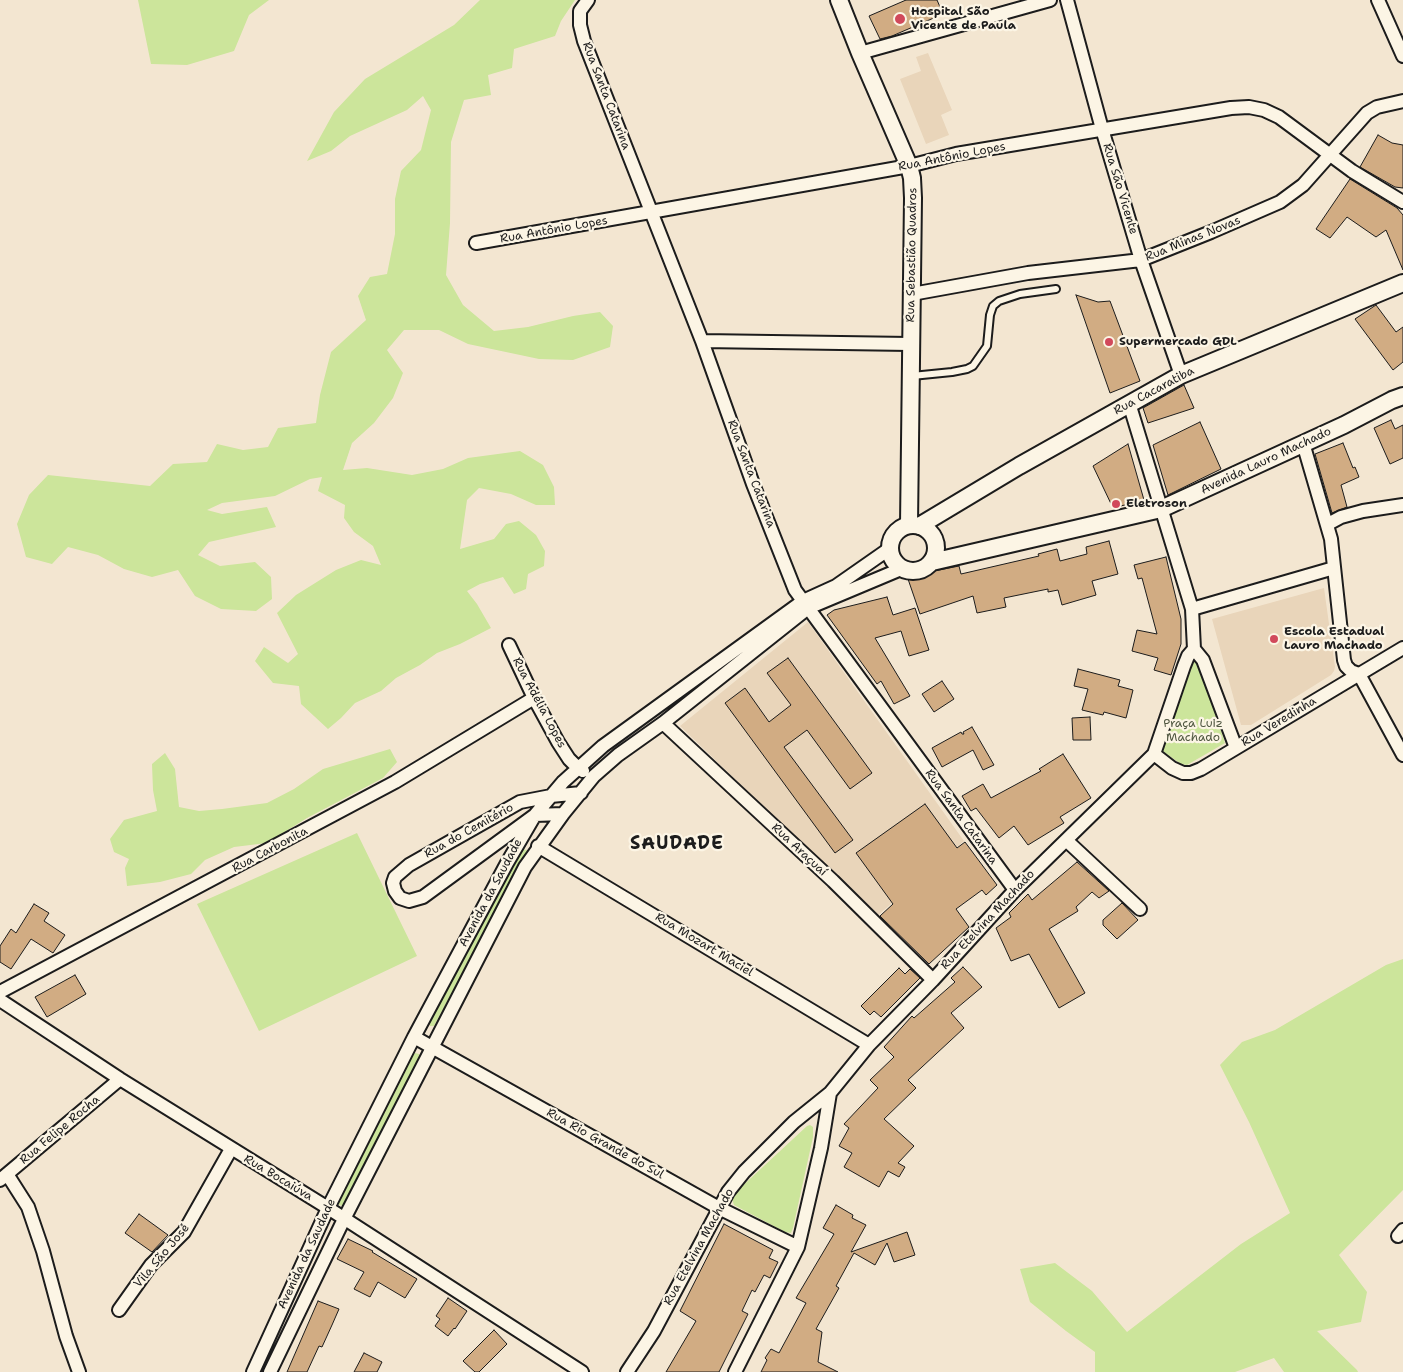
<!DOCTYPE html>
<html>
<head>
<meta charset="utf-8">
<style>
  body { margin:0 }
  canvas { display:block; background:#f3e6d1 }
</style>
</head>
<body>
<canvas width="1403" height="1372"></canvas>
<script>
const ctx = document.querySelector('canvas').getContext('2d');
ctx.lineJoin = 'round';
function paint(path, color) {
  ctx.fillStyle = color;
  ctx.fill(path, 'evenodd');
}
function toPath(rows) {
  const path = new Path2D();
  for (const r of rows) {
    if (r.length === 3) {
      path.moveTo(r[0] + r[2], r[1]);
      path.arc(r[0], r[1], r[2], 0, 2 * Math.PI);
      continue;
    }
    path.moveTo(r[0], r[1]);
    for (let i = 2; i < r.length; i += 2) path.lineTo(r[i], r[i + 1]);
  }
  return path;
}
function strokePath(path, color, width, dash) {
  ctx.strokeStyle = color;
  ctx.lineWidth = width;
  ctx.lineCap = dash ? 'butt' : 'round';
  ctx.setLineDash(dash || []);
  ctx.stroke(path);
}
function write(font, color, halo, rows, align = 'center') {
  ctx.font = font + ' "Shantell Sans",sans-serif';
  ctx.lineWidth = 4.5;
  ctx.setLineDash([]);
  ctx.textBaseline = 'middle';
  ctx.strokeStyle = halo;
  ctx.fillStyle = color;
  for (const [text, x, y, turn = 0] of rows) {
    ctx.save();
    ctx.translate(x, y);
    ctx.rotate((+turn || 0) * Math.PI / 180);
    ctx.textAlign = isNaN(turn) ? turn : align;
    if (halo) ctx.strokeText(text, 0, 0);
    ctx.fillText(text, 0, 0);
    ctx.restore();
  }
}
paint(toPath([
  [928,53,952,110,941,115,949,135,926,144,900,79,921,71,916,57],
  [1324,588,1335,667,1334,671,1331,675,1251,725,1241,725,1212,619],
  [808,622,964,841,877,916,680,726]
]), '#e9d5ba');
paint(toPath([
  [138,0,269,0,249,15,234,51,187,65,151,64],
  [480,0,575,0,561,21,555,36,514,49,512,68,488,75,491,95,464,100,451,142,450,223,446,275,463,305,494,331,528,327,573,316,600,312,613,326,610,347,573,360,539,359,468,344,439,330,404,330,387,350,403,373,393,398,374,423,352,443,343,470,367,468,412,475,443,469,468,458,520,451,543,465,554,487,555,505,536,505,511,494,479,488,467,500,460,549,494,539,506,524,519,521,536,535,545,551,544,566,528,574,526,589,514,594,503,577,480,584,467,591,477,604,491,628,460,644,437,653,420,665,396,678,381,691,355,703,341,718,328,729,301,704,299,686,273,683,255,661,264,647,288,663,298,654,277,613,296,595,336,570,361,560,381,565,373,546,354,532,344,518,345,505,318,491,322,477,310,479,275,496,222,503,207,510,222,514,267,507,276,527,209,542,198,555,220,566,255,562,271,577,272,599,256,611,221,609,195,596,178,570,152,577,124,569,98,555,68,547,52,564,26,557,17,524,29,495,48,475,150,486,173,464,207,462,217,444,243,450,268,447,278,428,316,423,320,395,331,352,366,320,358,296,370,277,387,274,395,234,395,199,401,171,421,150,431,110,423,96,407,110,350,136,331,151,307,161,334,112,365,79,454,25],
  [1193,659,1198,662,1225,743,1187,765,1181,764,1161,750],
  [390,749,397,762,383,778,307,818,267,843,234,847,205,860,191,874,160,882,127,886,125,868,129,859,114,852,110,839,124,820,157,811,153,790,152,764,165,753,175,769,179,807,199,811,222,809,267,803,294,789,323,769],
  [357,833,417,956,259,1031,197,904],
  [522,849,527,850,526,855,436,1022,434,1026,430,1026,429,1022],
  [1403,959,1403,1190,1339,1255,1367,1292,1361,1322,1317,1331,1357,1370,1358,1372,1284,1372,1274,1358,1235,1372,1095,1372,1095,1352,1066,1331,1030,1302,1020,1269,1055,1263,1092,1291,1127,1332,1241,1244,1290,1213,1249,1122,1220,1065,1242,1042,1275,1030,1386,965],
  [415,1053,419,1054,419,1059,345,1204,343,1206,339,1205,339,1202,341,1197,410,1059],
  [810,1125,813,1127,813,1137,793,1228,791,1233,785,1232,734,1205,732,1199,737,1191,807,1126]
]), '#cce59b');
const building = toPath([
  [906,0,937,0,943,14,892,36,880,39,869,16,906,0],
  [1378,135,1392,143,1403,145,1403,188,1395,187,1360,167,1378,135],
  [1350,179,1397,208,1403,215,1403,270,1386,230,1376,237,1347,217,1330,238,1316,229,1350,179],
  [1076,295,1098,302,1110,301,1140,381,1110,393,1076,295],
  [1376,305,1396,332,1403,327,1403,362,1393,370,1355,319,1376,305],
  [1184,385,1194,408,1148,423,1143,408,1184,385],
  [1391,420,1395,429,1403,425,1403,458,1390,464,1374,428,1391,420],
  [1200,422,1221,469,1168,495,1153,445,1200,422],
  [1343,443,1353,468,1355,467,1359,477,1341,485,1347,507,1332,513,1315,454,1343,443],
  [1128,444,1144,500,1113,508,1093,466,1128,444],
  [1109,541,1118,574,1092,581,1096,595,1062,605,1058,590,1048,592,1048,589,1004,598,1006,607,977,613,973,596,920,614,908,579,929,572,959,566,961,574,1039,556,1038,554,1057,549,1060,561,1087,554,1086,547,1109,541],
  [1166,557,1181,619,1181,644,1171,675,1154,670,1158,658,1132,651,1137,630,1157,634,1142,578,1138,579,1134,565,1166,557],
  [887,597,893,615,915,608,929,650,909,656,901,631,875,638,910,696,894,704,881,681,877,684,827,615,834,610,887,597],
  [788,658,872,773,850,789,807,730,784,747,853,840,835,853,725,703,745,688,769,722,791,705,767,673,788,658],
  [1078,669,1120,680,1118,686,1133,690,1126,718,1104,712,1103,715,1082,710,1088,689,1074,686,1078,669],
  [942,681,954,699,934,712,922,694,942,681],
  [1090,717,1091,740,1073,740,1072,718,1090,717],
  [972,727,994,765,983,770,973,750,942,767,932,748,961,732,962,734,964,734,963,732,972,727],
  [1063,754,1091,798,1060,817,1064,823,1028,845,1014,826,999,838,976,808,971,811,962,796,983,784,991,798,1041,771,1039,769,1063,754],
  [925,804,957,848,965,842,997,885,986,895,982,890,956,909,969,927,929,964,880,916,893,904,856,853,925,804],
  [1077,862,1109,891,1099,898,1092,892,1076,907,1078,911,1049,929,1085,993,1059,1008,1029,954,1011,961,996,928,1011,917,1009,913,1028,894,1032,900,1077,862],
  [1122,903,1138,920,1117,939,1103,925,1103,920,1122,903],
  [34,904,49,913,44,921,65,935,53,953,31,939,11,969,0,962,0,946,11,929,16,933,34,904],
  [963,967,982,987,951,1013,964,1028,908,1080,916,1088,884,1119,914,1146,898,1163,905,1167,899,1177,888,1171,879,1187,844,1167,852,1153,839,1146,849,1128,844,1124,878,1088,870,1080,894,1057,884,1047,912,1016,914,1018,955,982,951,978,963,967],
  [899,968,905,974,910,969,920,978,881,1017,874,1011,870,1015,861,1006,899,968],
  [75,975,86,994,47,1017,35,997,75,975],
  [836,1205,853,1215,852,1218,866,1225,851,1252,907,1232,915,1255,894,1262,887,1243,875,1265,854,1253,836,1286,839,1288,816,1329,822,1332,818,1362,838,1372,761,1372,767,1360,765,1358,771,1349,779,1353,806,1303,796,1298,834,1234,823,1228,836,1205],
  [139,1214,168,1235,152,1252,125,1233,139,1214],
  [724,1224,773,1250,769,1258,778,1262,770,1278,764,1275,755,1292,752,1290,742,1311,748,1314,719,1372,666,1372,696,1321,680,1311,724,1224],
  [348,1239,373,1251,372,1252,417,1279,405,1298,378,1282,370,1297,354,1289,364,1272,337,1259,348,1239],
  [448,1298,467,1311,455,1329,454,1328,448,1336,435,1326,440,1319,436,1316,448,1298],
  [318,1301,339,1309,332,1325,322,1347,319,1346,307,1372,287,1372,318,1301],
  [494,1330,507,1344,479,1372,475,1372,463,1361,494,1330],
  [364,1353,382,1362,377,1372,354,1372,364,1353]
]);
paint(building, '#d1ac83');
strokePath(building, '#1c1c1c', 1);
const service = toPath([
  [912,376,952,372,967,369,973,366,987,346,990,315,993,306,999,301,1020,294,1056,289]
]);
const minor = toPath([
  [588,0,580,11,580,25,584,41,702,341,753,484,795,590,1015,890],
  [1067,0,1102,129,1141,260,1181,375],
  [1378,0,1403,56],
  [860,53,1050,0],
  [476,243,909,166,956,154,1231,108,1249,107,1264,110,1279,117,1352,171,1403,202],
  [912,294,1028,273,1141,260,1211,232,1280,202,1303,185,1367,113,1377,107,1403,101],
  [702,341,910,344],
  [1303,443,1331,539,1344,660,1346,666,1351,671,1359,674,1403,755],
  [1328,524,1341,517,1363,511,1403,505],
  [1192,609,1334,568],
  [509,645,534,698,558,742,569,759,578,768,583,771],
  [1194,649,1203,660,1236,748],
  [663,723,833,881,933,980],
  [1154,754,1172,768,1183,773,1191,773,1201,769,1403,648],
  [563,814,535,815,423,897,409,901,400,898,395,891,393,883,395,877,409,865,520,802,551,796,581,793],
  [1066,840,1140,909],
  [538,846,869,1045],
  [0,992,395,782,534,698],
  [0,1000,120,1079,328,1208,582,1372],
  [414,1037,719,1208,798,1247],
  [7,1174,28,1207,43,1251,66,1336,79,1372],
  [0,1180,120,1079],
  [1398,1236,1403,1230],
  [119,1310,151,1265,184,1232,231,1149],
  [253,1372,328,1208,414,1037,507,863,535,815,563,782,603,746,803,601,836,586,889,549],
  [270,1372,344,1219,525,867,563,814,594,776,618,755,663,723,808,608,901,569],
  [627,1372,654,1331,728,1192,744,1172,794,1122,830,1093,869,1045,933,980,1015,890,1154,754,1184,666,1188,656,1194,649,1192,609,1129,403],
  [735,1372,798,1247,821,1148,830,1093]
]);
const tertiary = toPath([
  [839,0,860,53,909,166,912,178,913,198,909,524],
  [913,548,23],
  [919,526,1019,466,1181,375,1403,283],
  [932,562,1161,509,1344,425,1392,400,1403,396]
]);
strokePath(service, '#1c1c1c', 10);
strokePath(minor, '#1c1c1c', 16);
strokePath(tertiary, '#1c1c1c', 20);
strokePath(service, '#fcf5e5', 6);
strokePath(minor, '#fcf5e5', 12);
strokePath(tertiary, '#fcf5e5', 16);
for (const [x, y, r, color] of [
  [900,19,6,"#d1495b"],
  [1109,342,5,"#d1495b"],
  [1116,504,5,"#d1495b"],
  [1274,639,5,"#d1495b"]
]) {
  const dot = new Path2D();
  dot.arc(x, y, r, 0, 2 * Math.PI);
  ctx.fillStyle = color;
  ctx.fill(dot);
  strokePath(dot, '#fcf5e5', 2);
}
write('bold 12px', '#1c1c1c', '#fcf5e5', [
  ["Hospital São",911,12],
  ["Vicente de Paula",911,26],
  ["Supermercado GDL",1119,342],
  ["Eletroson",1126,504],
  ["Escola Estadual",1284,632],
  ["Lauro Machado",1284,646]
], 'left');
write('12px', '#1c1c1c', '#fcf5e5', [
  ["Rua Santa Catarina",606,96,69],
  ["Rua Antônio Lopes",952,157,-11],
  ["Rua São Vicente",1120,189,73],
  ["Rua Antônio Lopes",554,230,-10],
  ["Rua Minas Novas",1193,239,-22],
  ["Rua Sebastião Quadros",912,255,-89],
  ["Rua Cacaratiba",1154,391,-28],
  ["Avenida Lauro Machado",1266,461,-25],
  ["Rua Santa Catarina",751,474,69],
  ["Rua Adélia Lopes",539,703,62],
  ["Rua Veredinha",1279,722,-31],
  ["Rua Santa Catarina",961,817,54],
  ["Rua do Cemitério",469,831,-29],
  ["Rua Carbonita",270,850,-28],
  ["Rua Araçuaí",799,850,43],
  ["Avenida da Saudade",491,893,-62],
  ["Rua Etelvina Machado",988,920,-47],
  ["Rua Mozart Maciel",704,945,31],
  ["Rua Felipe Rocha",60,1130,-40],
  ["Rua Rio Grande do Sul",605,1144,29],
  ["Rua Bocaiúva",278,1178,31],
  ["Rua Etelvina Machado",699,1247,-61],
  ["Avenida da Saudade",307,1254,-65],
  ["Vila São José",162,1256,-50]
]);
write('12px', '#515842', '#fcf5e5', [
  ["Praça Luiz",1193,724],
  ["Machado",1193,738]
]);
ctx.letterSpacing = '1px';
write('bold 18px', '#1c1c1c', '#fcf5e5', [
  ["SAUDADE",677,844]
]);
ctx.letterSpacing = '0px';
</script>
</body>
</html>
